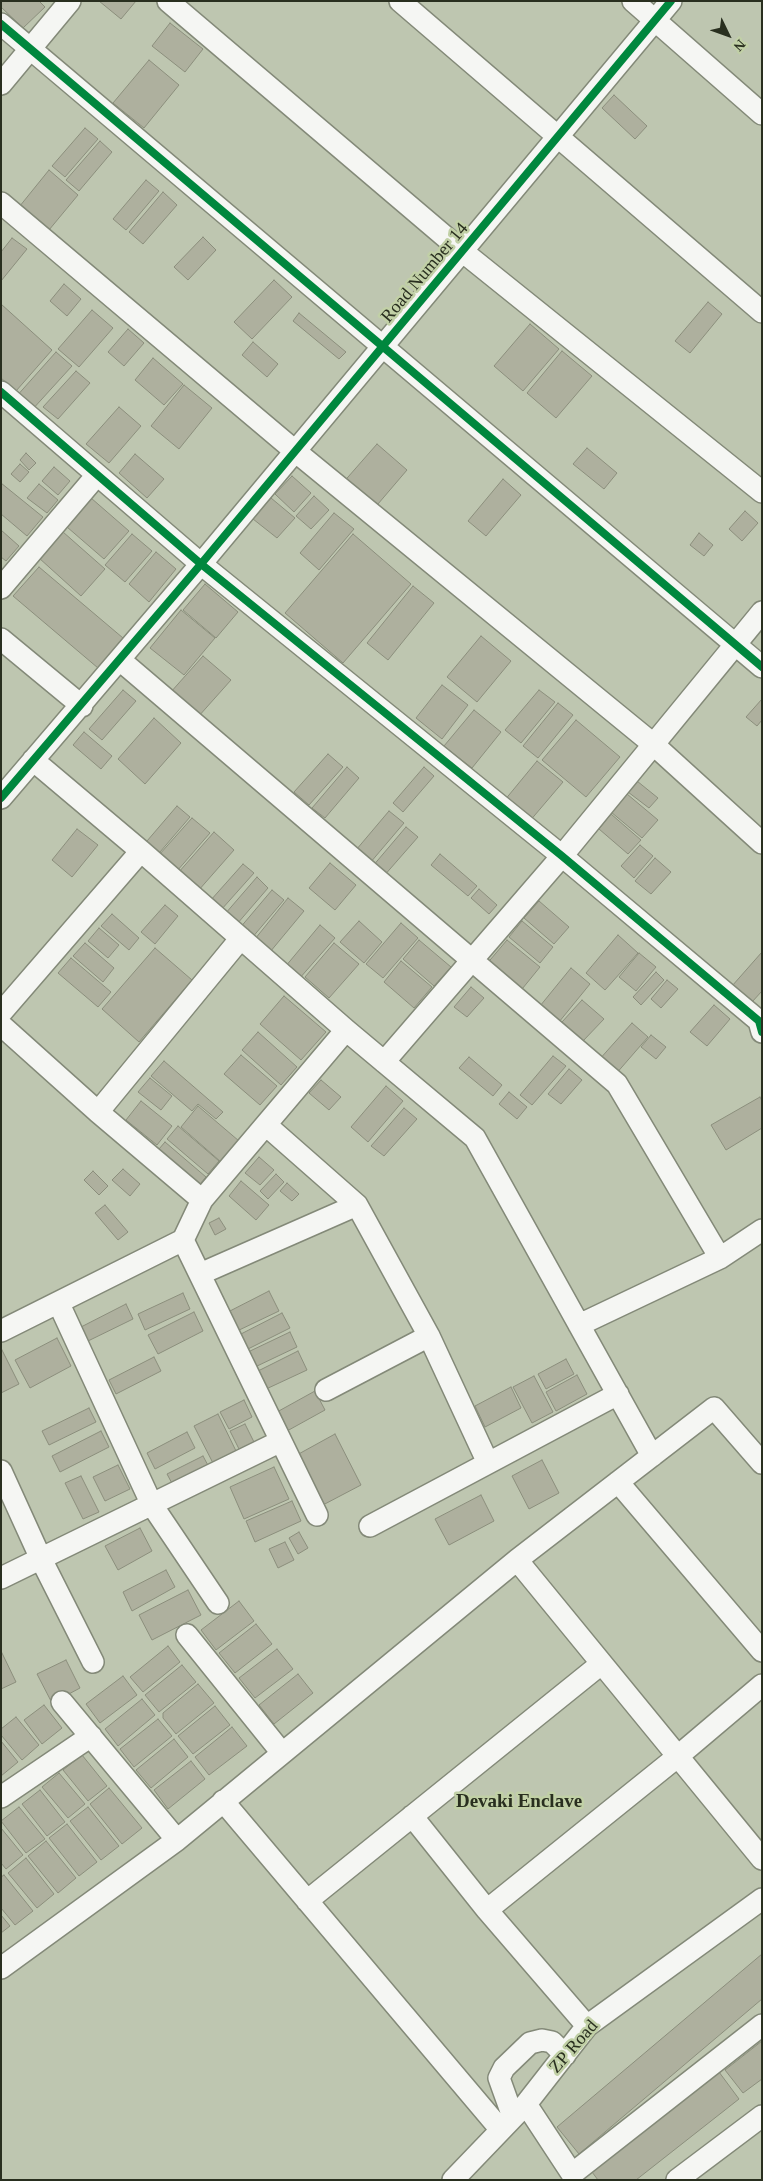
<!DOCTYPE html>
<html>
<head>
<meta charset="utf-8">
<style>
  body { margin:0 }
  #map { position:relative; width:763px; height:2181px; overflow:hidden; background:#bec6b0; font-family:"Times New Roman",serif }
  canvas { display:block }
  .frame { position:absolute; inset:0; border:2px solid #292f1f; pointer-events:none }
  .north { position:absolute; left:703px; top:10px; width:50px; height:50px; -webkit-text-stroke:4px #c1d0a6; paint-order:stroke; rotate:132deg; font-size:14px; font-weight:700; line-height:20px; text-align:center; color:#292f1f }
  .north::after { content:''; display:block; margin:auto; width:18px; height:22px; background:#292f1f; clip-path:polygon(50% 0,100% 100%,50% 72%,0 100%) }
</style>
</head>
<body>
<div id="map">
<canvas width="763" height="2181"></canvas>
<div class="frame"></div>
<div class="north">N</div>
</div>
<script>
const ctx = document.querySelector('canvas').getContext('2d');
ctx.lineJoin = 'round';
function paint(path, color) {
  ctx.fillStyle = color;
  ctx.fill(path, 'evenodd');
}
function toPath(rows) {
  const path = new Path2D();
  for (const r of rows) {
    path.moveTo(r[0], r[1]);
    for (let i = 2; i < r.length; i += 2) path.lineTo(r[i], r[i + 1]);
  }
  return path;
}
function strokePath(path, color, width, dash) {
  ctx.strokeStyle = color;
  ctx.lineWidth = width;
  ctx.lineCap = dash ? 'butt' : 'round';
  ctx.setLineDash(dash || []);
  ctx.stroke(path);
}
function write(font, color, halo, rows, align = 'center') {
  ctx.font = font + ' "Times New Roman",serif';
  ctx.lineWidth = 5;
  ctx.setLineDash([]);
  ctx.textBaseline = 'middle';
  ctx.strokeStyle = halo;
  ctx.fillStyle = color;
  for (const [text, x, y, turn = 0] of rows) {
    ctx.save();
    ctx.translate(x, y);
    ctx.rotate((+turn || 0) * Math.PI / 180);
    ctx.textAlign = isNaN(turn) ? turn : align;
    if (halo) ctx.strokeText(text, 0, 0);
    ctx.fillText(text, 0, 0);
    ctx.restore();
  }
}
const building = toPath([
  [1,1,39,1,45,7,23,28,1,7,1,1],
  [99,1,136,1,121,19,99,1],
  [170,23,203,49,185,72,152,46,170,23],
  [149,60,179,85,144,128,113,103,149,60],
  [614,95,647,126,635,139,602,108,614,95],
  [85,128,98,139,65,177,52,166,85,128],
  [100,141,112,152,79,191,66,180,100,141],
  [49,170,78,195,44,236,15,212,49,170],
  [146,180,159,191,126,230,113,219,146,180],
  [163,192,177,205,143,244,129,232,163,192],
  [203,237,216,250,188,280,174,267,203,237],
  [12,238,27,249,1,281,1,252,12,238],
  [274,280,292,297,252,339,234,322,274,280],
  [64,284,81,299,67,316,50,301,64,284],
  [708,302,722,314,690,353,675,341,708,302],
  [1,304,52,350,16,391,1,378,1,304],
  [92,310,113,328,79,367,58,349,92,310],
  [299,313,346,352,339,359,293,321,299,313],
  [530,324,559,349,523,391,494,366,530,324],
  [128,329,144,343,124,366,108,352,128,329],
  [253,342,278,364,267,377,242,355,253,342],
  [562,351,592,376,556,418,527,393,562,351],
  [56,352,72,366,31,411,15,398,56,352],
  [153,358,183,384,164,405,135,380,153,358],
  [76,371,90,383,58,419,43,407,76,371],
  [184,385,212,408,179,449,151,426,184,385],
  [119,407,141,426,109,463,86,444,119,407],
  [377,444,407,470,372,511,341,485,377,444],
  [587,448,617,473,604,489,573,464,587,448],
  [26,453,36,463,29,470,20,460,26,453],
  [135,454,164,479,147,498,119,473,135,454],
  [20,464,29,472,20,482,11,474,20,464],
  [54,467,70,481,58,495,42,481,54,467],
  [292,476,311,493,294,512,275,494,292,476],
  [503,479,521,495,486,536,468,521,503,479],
  [1,483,43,517,27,536,1,514,1,483],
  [39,484,58,500,47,513,27,498,39,484],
  [314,496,329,510,311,529,296,516,314,496],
  [91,498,129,531,104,559,67,527,91,498],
  [271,498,295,518,277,538,253,519,271,498],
  [745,511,758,523,742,541,729,529,745,511],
  [334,513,354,529,319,570,300,553,334,513],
  [1,530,19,546,6,561,1,557,1,530],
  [63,532,105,569,81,596,39,558,63,532],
  [699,533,713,545,704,556,690,545,699,533],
  [132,534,152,551,125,582,105,565,132,534],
  [353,534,411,584,343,663,285,613,353,534],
  [156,552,176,569,149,602,129,584,156,552],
  [39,567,123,638,98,668,13,596,39,567],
  [205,584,238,612,216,638,183,610,205,584],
  [413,586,434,603,388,660,367,643,413,586],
  [181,610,215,638,184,675,150,648,181,610],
  [481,636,511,661,477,702,447,677,481,636],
  [203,656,231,680,198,717,170,693,203,656],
  [442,685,468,705,442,739,416,718,442,685],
  [123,690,136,701,102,740,89,729,123,690],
  [539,690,555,702,521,743,505,730,539,690],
  [762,699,762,720,757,726,746,717,762,699],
  [558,703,573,715,538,758,523,746,558,703],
  [474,710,501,732,472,768,444,746,474,710],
  [154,718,181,743,145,784,118,759,154,718],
  [576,720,620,757,586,797,542,760,576,720],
  [84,732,112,756,101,769,73,745,84,732],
  [328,754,343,767,309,805,294,792,328,754],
  [537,761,563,782,529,822,504,801,537,761],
  [347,767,359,778,325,818,312,808,347,767],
  [424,767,434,776,403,812,393,803,424,767],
  [637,781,658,798,649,808,628,792,637,781],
  [627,794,658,820,642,838,611,812,627,794],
  [177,806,190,817,154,859,141,848,177,806],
  [389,811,404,823,370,863,356,850,389,811],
  [611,814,641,840,628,854,599,829,611,814],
  [192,818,210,833,177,871,159,855,192,818],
  [406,827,418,837,383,877,372,867,406,827],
  [77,829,98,845,72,877,52,860,77,829],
  [214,832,234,850,198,891,178,873,214,832],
  [640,845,653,856,634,878,621,866,640,845],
  [440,854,477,886,468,896,431,865,440,854],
  [655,858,671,872,651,894,635,881,655,858],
  [330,863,356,885,335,910,309,888,330,863],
  [243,864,254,873,221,910,210,901,243,864],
  [257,877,268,888,237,924,225,914,257,877],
  [479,889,497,905,489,914,471,898,479,889],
  [272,890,284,900,251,939,239,929,272,890],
  [288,898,304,911,270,952,255,939,288,898],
  [539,901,569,927,554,944,524,918,539,901],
  [165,905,178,916,155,944,141,932,165,905],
  [112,914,139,938,129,950,101,926,112,914],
  [359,921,382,942,364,963,340,942,359,921],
  [522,921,553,947,540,963,509,937,522,921],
  [401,923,418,938,383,978,366,964,401,923],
  [320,925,335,938,299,979,285,967,320,925],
  [99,928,119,945,108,958,88,941,99,928],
  [618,935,638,953,605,990,586,973,618,935],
  [419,940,451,967,434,986,403,959,419,940],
  [507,940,540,967,518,994,485,966,507,940],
  [85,943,114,968,103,982,73,956,85,943],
  [334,943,359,964,329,998,305,977,334,943],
  [155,948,192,980,139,1042,102,1009,155,948],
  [762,952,762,991,752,1002,732,986,762,952],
  [639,953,656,967,636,991,619,977,639,953],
  [71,958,111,992,98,1007,58,973,71,958],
  [401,961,432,987,414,1008,384,982,401,961],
  [571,968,590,984,559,1022,540,1006,571,968],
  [656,972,664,980,641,1005,633,997,656,972],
  [667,980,678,989,661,1008,651,999,667,980],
  [471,987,484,998,467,1017,454,1007,471,987],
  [284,996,326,1032,301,1060,260,1024,284,996],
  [582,1000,604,1019,583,1041,562,1022,582,1000],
  [714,1005,730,1019,707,1046,690,1032,714,1005],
  [632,1023,648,1037,615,1075,598,1061,632,1023],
  [258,1032,297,1067,281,1085,242,1050,258,1032],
  [651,1035,666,1047,656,1059,641,1047,651,1035],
  [241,1055,277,1086,260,1105,224,1074,241,1055],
  [553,1056,566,1066,532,1105,520,1095,553,1056],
  [469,1057,502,1085,493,1096,459,1068,469,1057],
  [164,1061,223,1112,216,1119,198,1104,192,1111,151,1076,164,1061],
  [569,1069,582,1080,561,1104,548,1094,569,1069],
  [150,1078,172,1096,161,1110,138,1092,150,1078],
  [321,1080,341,1097,329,1110,309,1093,321,1080],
  [386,1086,403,1101,368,1142,351,1127,386,1086],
  [509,1092,527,1107,517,1119,499,1104,509,1092],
  [760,1097,762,1101,762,1128,726,1150,711,1125,760,1097],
  [141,1101,172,1126,157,1145,126,1120,141,1101],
  [198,1106,239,1141,221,1162,181,1127,198,1106],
  [404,1108,417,1119,384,1156,371,1146,404,1108],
  [178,1126,219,1161,208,1174,167,1139,178,1126],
  [165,1142,206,1177,194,1191,153,1156,165,1142],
  [259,1157,274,1170,260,1185,245,1173,259,1157],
  [123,1169,140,1184,130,1196,112,1180,123,1169],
  [93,1171,108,1186,99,1195,84,1180,93,1171],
  [276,1174,284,1182,268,1199,260,1191,276,1174],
  [241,1181,269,1205,256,1220,229,1196,241,1181],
  [287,1183,299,1194,292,1201,280,1191,287,1183],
  [105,1205,128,1232,118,1240,95,1213,105,1205],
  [219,1218,226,1229,215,1235,209,1223,219,1218],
  [269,1291,279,1311,235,1332,226,1313,269,1291],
  [183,1293,190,1309,145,1330,138,1314,183,1293],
  [126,1304,133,1319,88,1341,81,1327,126,1304],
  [194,1312,203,1331,158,1354,148,1335,194,1312],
  [282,1313,290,1328,246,1350,239,1335,282,1313],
  [290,1332,297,1347,255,1367,248,1352,290,1332],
  [57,1338,71,1366,30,1388,15,1360,57,1338],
  [1,1348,19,1384,1,1393,1,1348],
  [298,1351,307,1370,264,1390,256,1372,298,1351],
  [154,1357,161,1371,116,1394,109,1380,154,1357],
  [566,1359,574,1374,546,1389,538,1374,566,1359],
  [577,1375,587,1394,556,1411,546,1392,577,1375],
  [534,1376,553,1412,532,1423,513,1387,534,1376],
  [511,1387,521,1408,485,1427,475,1406,511,1387],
  [315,1391,325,1410,287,1431,277,1412,315,1391],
  [244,1400,252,1417,229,1429,220,1412,244,1400],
  [89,1408,96,1422,49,1445,42,1431,89,1408],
  [218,1414,238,1455,215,1467,194,1426,218,1414],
  [245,1424,255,1444,240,1451,230,1431,245,1424],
  [101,1431,109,1447,60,1472,52,1456,101,1431],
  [187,1432,195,1448,155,1469,147,1453,187,1432],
  [335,1434,361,1485,321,1506,295,1456,335,1434],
  [203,1456,211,1471,175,1489,167,1474,203,1456],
  [542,1460,559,1493,529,1509,512,1476,542,1460],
  [118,1465,130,1489,105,1501,93,1477,118,1465],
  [274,1467,289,1499,244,1519,230,1487,274,1467],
  [81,1476,99,1512,83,1519,65,1483,81,1476],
  [481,1495,494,1521,449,1545,435,1519,481,1495],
  [292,1501,301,1521,255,1542,246,1521,292,1501],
  [140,1528,152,1551,118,1570,105,1546,140,1528],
  [299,1532,308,1548,298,1554,289,1538,299,1532],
  [285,1542,294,1560,278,1568,269,1549,285,1542],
  [166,1570,175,1587,132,1611,123,1592,166,1570],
  [188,1590,201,1615,152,1640,139,1615,188,1590],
  [239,1601,254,1621,216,1650,201,1630,239,1601],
  [256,1624,272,1644,235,1673,219,1653,256,1624],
  [168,1646,180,1662,143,1692,130,1677,168,1646],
  [277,1649,293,1669,255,1698,239,1678,277,1649],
  [1,1651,16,1682,1,1689,1,1651],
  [66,1660,80,1688,52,1703,37,1674,66,1660],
  [182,1665,196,1682,159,1712,145,1695,182,1665],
  [298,1674,313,1693,274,1724,259,1705,298,1674],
  [123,1676,137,1695,100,1723,86,1704,123,1676],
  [198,1684,214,1703,176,1734,163,1718,163,1713,198,1684],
  [142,1699,155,1715,118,1746,105,1729,142,1699],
  [44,1705,62,1728,42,1744,24,1720,44,1705],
  [215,1706,230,1725,193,1754,178,1736,215,1706],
  [16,1717,39,1745,22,1760,1,1735,1,1729,16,1717],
  [158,1719,172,1736,134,1767,120,1749,158,1719],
  [232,1727,247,1746,209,1775,195,1757,232,1727],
  [174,1739,188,1757,151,1788,136,1770,174,1739],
  [1,1741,18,1762,1,1776,1,1741],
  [82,1755,107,1786,88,1801,63,1770,82,1755],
  [191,1761,205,1779,168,1809,154,1790,191,1761],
  [59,1773,85,1804,68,1818,42,1787,59,1773],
  [109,1788,142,1828,122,1844,90,1804,109,1788],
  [40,1790,65,1822,47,1836,22,1804,40,1790],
  [19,1807,45,1839,26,1853,1,1821,19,1807],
  [88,1807,119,1846,101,1860,70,1821,88,1807],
  [67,1824,97,1862,79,1876,49,1838,67,1824],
  [1,1828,23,1855,6,1869,1,1863,1,1828],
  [46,1841,76,1878,58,1893,28,1856,46,1841],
  [26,1858,54,1894,37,1908,8,1873,26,1858],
  [4,1875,33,1911,15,1925,1,1908,1,1877,4,1875],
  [1,1915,10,1926,1,1933,1,1915],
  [762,1954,762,1999,579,2154,557,2127,762,1954],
  [762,2041,762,2079,743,2093,725,2070,762,2041],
  [719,2072,739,2099,636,2180,598,2180,592,2172,719,2072]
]);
paint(building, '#aeb09e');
strokePath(building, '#8b8e7c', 1);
const minor = toPath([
  [168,1,462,251,762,492],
  [400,1,762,312],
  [633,1,762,114],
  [1,24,762,667],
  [1,84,70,1],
  [1,203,295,451,653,744,762,843],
  [1,392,201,564,562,856,759,1021,762,1032],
  [1,588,97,475],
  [1,639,82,706],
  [120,660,617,1084,720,1258],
  [33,760,141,851,346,1030,475,1138,652,1456],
  [1,798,201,564,671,1],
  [1,1013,141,851],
  [1,1025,98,1112,202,1200],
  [384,1062,562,856,762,612],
  [98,1112,241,938],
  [266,1125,357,1205,429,1336,488,1463],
  [183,1240,317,1515],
  [200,1274,357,1205],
  [59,1304,152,1505,218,1603],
  [579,1325,720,1258,762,1230],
  [1,1331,183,1240,202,1200,346,1030],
  [326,1390,429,1336],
  [1,1471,41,1559,93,1662],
  [618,1482,762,1651],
  [370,1526,618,1394],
  [517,1560,762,1859],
  [1,1578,281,1441],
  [187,1635,282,1753],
  [62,1702,177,1840],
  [1,1797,91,1736],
  [223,1801,501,2130],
  [412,1816,487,1910,587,2026],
  [307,1901,601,1664],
  [487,1910,677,1757,762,1685],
  [1,1968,177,1840,517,1560,714,1408,762,1463],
  [526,2104,572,2174,762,2025],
  [513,2117,499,2078,504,2068,530,2043,542,2040,552,2042,565,2055],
  [453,2180,526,2104,587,2026,762,1899],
  [677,2180,762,2116]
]);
strokePath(minor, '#838978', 24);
strokePath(minor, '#f5f6f3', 21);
strokePath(toPath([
  [1,24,762,667],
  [1,392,201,564,562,856,759,1021,762,1032],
  [1,798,201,564,671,1]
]), '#00873e', 8);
write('18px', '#292f1f', '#c1d0a6', [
  ["Road Number 14",425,273,-50],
  ["ZP Road",574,2047,-49]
]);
write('bold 19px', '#292f1f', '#c1d0a6', [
  ["Devaki Enclave",519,1802]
]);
</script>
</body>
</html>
